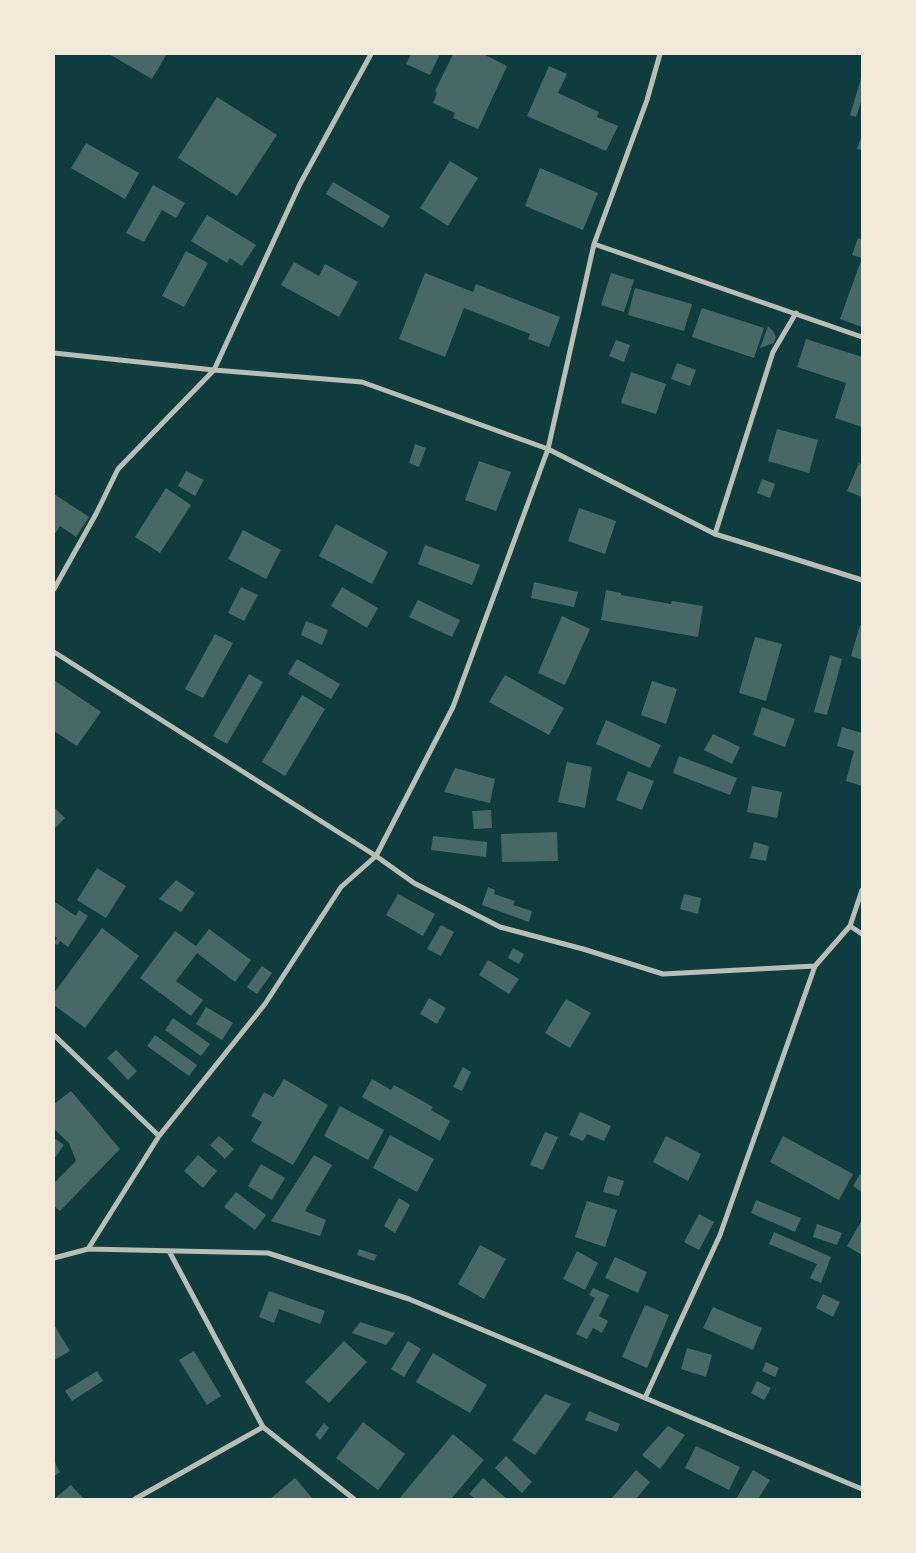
<!DOCTYPE html>
<html>
<head>
<meta charset="utf-8">
<style>
  body { margin:0 }
  #map { position:relative; width:916px; height:1553px; overflow:hidden; background:#0f3d3e; font-family:"PT Sans Narrow",sans-serif }
  canvas { display:block }
  .frame { position:absolute; inset:0; border:55px solid #f1e9da; pointer-events:none }
</style>
</head>
<body>
<div id="map">
<canvas width="916" height="1553"></canvas>
<div class="frame"></div>
</div>
<script>
const ctx = document.querySelector('canvas').getContext('2d');
ctx.lineJoin = 'round';
function paint(path, color) {
  ctx.fillStyle = color;
  ctx.fill(path, 'evenodd');
}
function toPath(rows) {
  const path = new Path2D();
  for (const r of rows) {
    path.moveTo(r[0], r[1]);
    for (let i = 2; i < r.length; i += 2) path.lineTo(r[i], r[i + 1]);
  }
  return path;
}
function strokePath(path, color, width, dash) {
  ctx.strokeStyle = color;
  ctx.lineWidth = width;
  ctx.lineCap = dash ? 'butt' : 'round';
  ctx.setLineDash(dash || []);
  ctx.stroke(path);
}
paint(toPath([
  [109,54,163,54,166,55,152,79],
  [411,54,440,54,430,75,406,64],
  [453,54,483,54,507,66,478,129,453,118,455,113,433,103,437,93,435,91],
  [549,66,567,74,558,93,599,112,597,117,618,126,606,151,527,116],
  [862,75,862,99,856,117,850,115],
  [217,97,277,135,237,196,178,158],
  [862,135,862,150,857,149],
  [86,143,139,173,125,199,71,168],
  [450,161,478,178,448,226,420,208],
  [540,168,598,193,583,230,525,206],
  [333,182,390,216,383,228,326,194],
  [153,185,185,203,176,218,162,210,144,242,126,233],
  [207,215,256,245,242,266,230,258,227,263,191,241],
  [858,238,862,240,862,258,852,255],
  [186,251,208,263,184,307,162,296],
  [862,258,862,327,840,319],
  [294,262,319,276,325,264,358,282,339,317,281,285],
  [425,273,473,292,476,284,560,317,549,347,528,339,530,334,464,308,445,357,399,339],
  [611,273,634,280,624,312,601,305],
  [635,288,692,304,684,331,628,315],
  [702,308,764,328,754,358,692,337],
  [768,326,773,331,776,337,774,343,760,348],
  [806,339,862,357,862,427,835,418,846,383,797,367],
  [616,340,630,345,624,362,609,356],
  [677,363,696,370,690,386,671,379],
  [631,372,666,384,656,414,621,403],
  [777,429,818,440,809,473,768,461],
  [415,444,426,448,419,467,409,463],
  [479,461,511,472,496,511,465,500],
  [859,463,862,465,862,497,847,491],
  [186,471,204,480,195,496,178,486],
  [762,479,775,484,770,498,757,493],
  [166,488,191,505,160,553,135,537],
  [54,494,89,517,76,537,60,526,54,535],
  [579,508,616,521,605,554,568,541],
  [336,524,388,552,372,584,319,556],
  [243,530,281,550,266,579,228,559],
  [425,545,480,565,472,585,418,564],
  [534,582,578,592,574,607,531,598],
  [241,587,258,595,244,621,228,613],
  [342,587,378,608,367,628,331,606],
  [606,590,621,593,621,595,671,604,672,601,703,606,698,637,601,620],
  [418,600,460,620,452,637,409,617],
  [562,616,590,629,565,685,538,673],
  [306,621,328,630,322,645,301,635],
  [860,625,862,626,862,660,851,656],
  [215,634,233,643,203,698,185,689],
  [755,637,782,644,766,701,739,693],
  [830,655,842,659,827,715,814,712],
  [297,659,340,684,331,699,288,674],
  [249,674,263,682,227,744,213,736],
  [505,675,564,708,549,735,489,702],
  [54,680,101,712,77,746,54,731],
  [652,681,677,689,666,724,641,715],
  [302,695,325,709,285,776,262,762],
  [762,707,795,719,785,747,753,735],
  [606,720,661,745,650,768,596,744],
  [842,727,862,733,862,786,846,781,854,751,837,746],
  [713,734,740,747,732,764,704,750],
  [679,756,737,778,730,795,673,773],
  [567,762,592,767,585,808,558,802],
  [455,768,495,779,490,803,444,792],
  [628,771,654,781,642,810,616,800],
  [752,786,782,792,777,818,747,812],
  [54,807,65,818,54,829],
  [491,810,492,828,474,829,472,811],
  [557,832,558,861,502,862,501,834],
  [433,836,487,842,486,857,431,850],
  [754,842,769,846,766,861,750,858],
  [97,868,126,886,106,918,77,900],
  [176,880,195,893,181,912,159,899],
  [488,887,495,890,494,894,515,901,513,905,532,911,529,922,482,905],
  [398,894,435,914,423,936,386,915],
  [684,894,701,898,698,914,680,909],
  [55,902,76,916,79,910,88,916,68,947,60,941,58,945,54,943,57,938,54,935],
  [441,925,454,932,441,956,427,949],
  [102,928,139,956,85,1028,54,1005,54,993],
  [209,929,251,960,235,982,197,953,176,981,203,1000,191,1016,140,978,175,931,196,946],
  [513,948,524,954,519,964,508,958],
  [488,960,519,979,509,994,479,975],
  [262,966,272,973,257,994,247,987],
  [429,998,446,1008,437,1024,420,1014],
  [566,999,591,1013,570,1048,545,1033],
  [206,1007,233,1023,222,1040,196,1024],
  [173,1018,210,1044,201,1056,165,1030],
  [155,1035,197,1065,189,1076,147,1046],
  [116,1050,137,1071,128,1080,107,1058],
  [463,1067,471,1072,462,1091,453,1087],
  [284,1079,328,1105,293,1165,251,1141,262,1122,251,1116,264,1092,273,1097],
  [372,1079,391,1090,394,1085,433,1107,431,1110,450,1121,440,1141,362,1097],
  [71,1091,120,1149,60,1211,54,1206,54,1183,76,1161,69,1143,54,1129,54,1104],
  [340,1106,384,1130,368,1160,324,1136],
  [580,1112,611,1126,604,1141,587,1134,583,1141,569,1135],
  [545,1132,558,1137,543,1170,530,1165],
  [390,1135,434,1159,417,1192,373,1168],
  [219,1136,234,1149,225,1159,210,1145],
  [666,1136,701,1154,688,1181,653,1162],
  [783,1136,853,1174,839,1200,770,1162],
  [54,1138,64,1145,54,1159],
  [198,1155,217,1171,203,1188,184,1171],
  [314,1155,332,1165,305,1211,326,1220,320,1236,271,1221],
  [261,1164,285,1178,272,1200,248,1186],
  [860,1174,862,1176,862,1192,853,1186],
  [608,1176,624,1181,619,1196,603,1192],
  [236,1192,266,1215,255,1230,224,1207],
  [399,1198,410,1205,395,1233,384,1226],
  [756,1200,801,1218,795,1232,751,1213],
  [587,1201,617,1210,605,1247,575,1237],
  [699,1214,714,1222,699,1250,684,1242],
  [862,1220,862,1255,847,1246],
  [817,1224,842,1233,837,1245,813,1237],
  [774,1232,831,1257,821,1283,810,1278,817,1264,769,1244],
  [480,1245,506,1259,484,1299,458,1284],
  [359,1249,377,1255,374,1261,357,1255],
  [577,1251,598,1263,585,1290,563,1279],
  [615,1257,647,1272,638,1293,605,1278],
  [593,1288,609,1295,599,1316,608,1321,602,1333,593,1328,587,1339,576,1334,595,1298,589,1295],
  [269,1291,325,1311,320,1324,279,1309,274,1323,259,1317],
  [823,1294,840,1302,833,1317,816,1308],
  [645,1305,669,1315,647,1368,622,1357],
  [713,1307,762,1328,753,1350,703,1328],
  [360,1322,395,1333,386,1345,352,1333],
  [54,1325,70,1351,54,1360],
  [344,1341,367,1362,329,1403,305,1382],
  [408,1341,421,1349,404,1377,391,1369],
  [687,1348,712,1355,706,1377,681,1369],
  [194,1351,221,1396,207,1405,179,1360],
  [433,1353,487,1385,470,1413,416,1382],
  [766,1362,779,1368,775,1377,762,1371],
  [97,1371,103,1381,72,1401,65,1391],
  [757,1381,771,1388,764,1400,751,1393],
  [545,1394,571,1404,535,1455,512,1440],
  [589,1411,620,1424,617,1432,585,1420],
  [363,1422,405,1454,378,1490,336,1458],
  [324,1423,329,1428,320,1440,315,1435],
  [668,1426,685,1435,660,1469,642,1455],
  [453,1434,484,1460,451,1499,399,1499],
  [696,1446,740,1467,729,1490,685,1468],
  [506,1456,532,1482,522,1493,495,1468],
  [54,1461,60,1472,54,1476],
  [636,1470,650,1482,636,1499,611,1499],
  [753,1470,770,1480,758,1499,736,1499],
  [295,1478,313,1499,270,1499],
  [483,1478,507,1499,475,1499,469,1494],
  [71,1485,84,1499,54,1499]
]), '#486865');
strokePath(toPath([
  [594,244,862,337],
  [54,353,214,370,362,382,548,449,715,534,862,580],
  [715,534,773,352,796,313],
  [54,589,96,514,118,469,214,370,300,184,371,54],
  [54,652,376,856,414,883,500,927,583,949,663,974,815,966],
  [850,926,862,934],
  [54,1035,159,1136],
  [88,1249,159,1136,265,1004,341,887,376,856,453,707,548,449,594,244,647,100,660,54],
  [169,1251,263,1427,354,1499],
  [54,1258,88,1249,268,1253,409,1299,862,1489],
  [645,1398,720,1235,815,966,850,926,862,890],
  [135,1499,263,1427]
]), '#b8beb3', 5);
</script>
</body>
</html>
